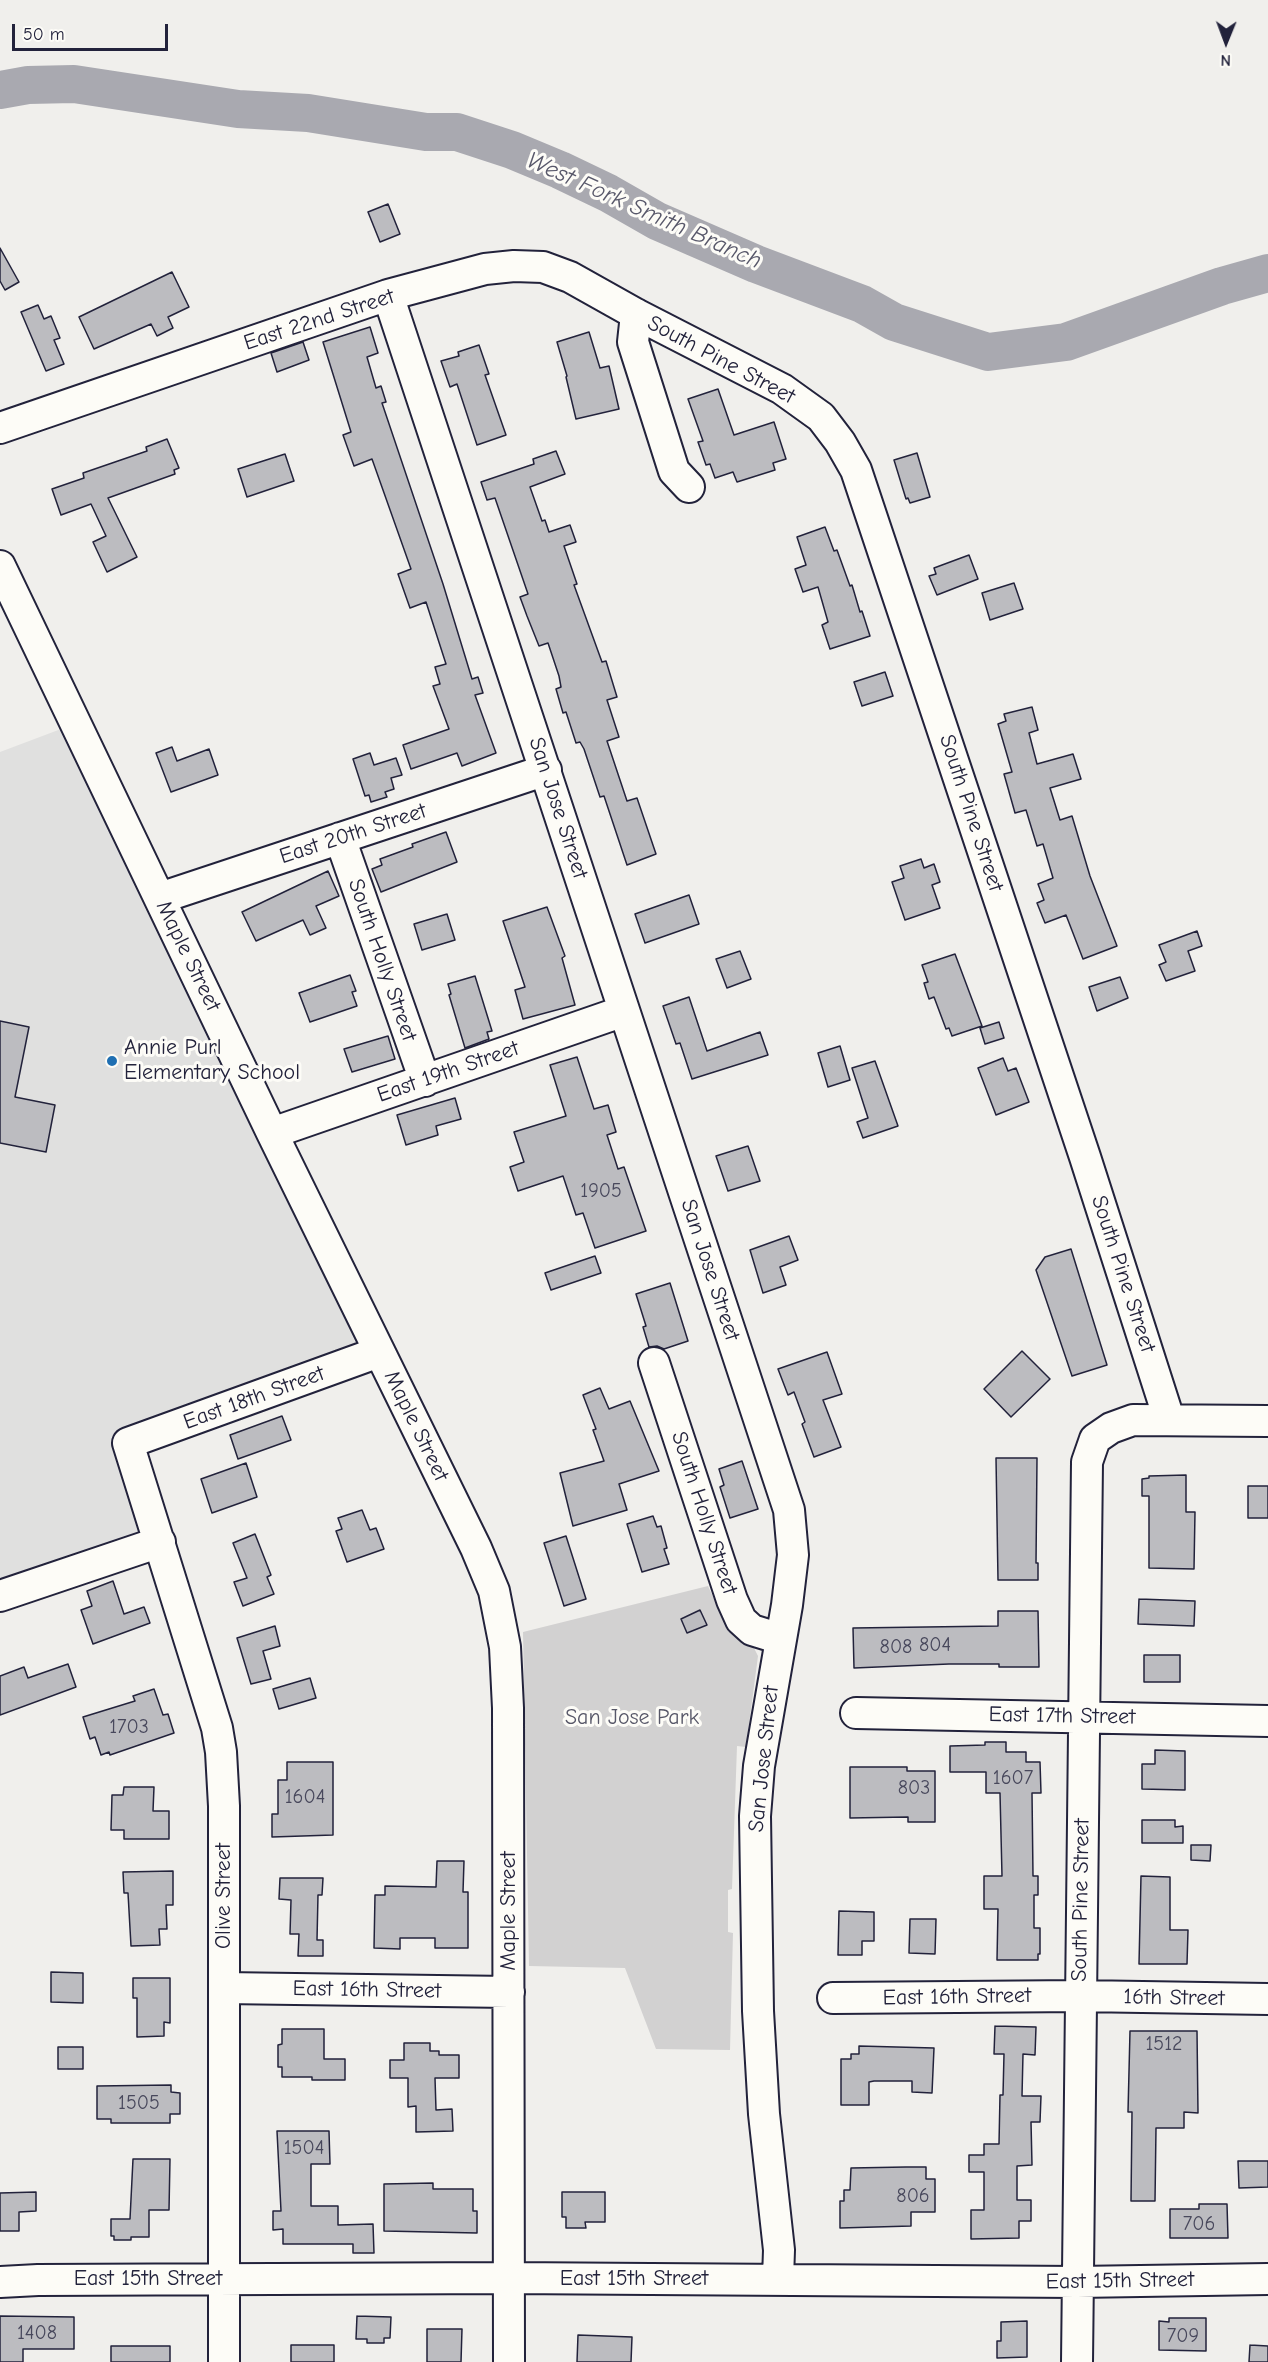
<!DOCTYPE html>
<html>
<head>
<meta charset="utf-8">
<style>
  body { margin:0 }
  #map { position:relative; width:1268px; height:2362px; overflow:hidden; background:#f0efec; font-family:"Comic Neue",sans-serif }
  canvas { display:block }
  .north { position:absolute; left:1196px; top:12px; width:60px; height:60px; -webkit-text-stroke:4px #fdfcf7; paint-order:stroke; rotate:181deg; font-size:16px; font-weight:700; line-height:24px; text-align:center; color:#22223b }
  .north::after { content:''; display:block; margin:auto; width:21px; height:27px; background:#22223b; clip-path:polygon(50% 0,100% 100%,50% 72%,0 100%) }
  .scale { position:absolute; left:12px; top:24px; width:156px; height:27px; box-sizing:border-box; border:3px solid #22223b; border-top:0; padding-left:8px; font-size:18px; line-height:21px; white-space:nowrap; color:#22223b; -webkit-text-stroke:4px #fdfcf7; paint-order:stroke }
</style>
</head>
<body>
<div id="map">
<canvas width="1268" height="2362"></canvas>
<div class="north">N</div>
<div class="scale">50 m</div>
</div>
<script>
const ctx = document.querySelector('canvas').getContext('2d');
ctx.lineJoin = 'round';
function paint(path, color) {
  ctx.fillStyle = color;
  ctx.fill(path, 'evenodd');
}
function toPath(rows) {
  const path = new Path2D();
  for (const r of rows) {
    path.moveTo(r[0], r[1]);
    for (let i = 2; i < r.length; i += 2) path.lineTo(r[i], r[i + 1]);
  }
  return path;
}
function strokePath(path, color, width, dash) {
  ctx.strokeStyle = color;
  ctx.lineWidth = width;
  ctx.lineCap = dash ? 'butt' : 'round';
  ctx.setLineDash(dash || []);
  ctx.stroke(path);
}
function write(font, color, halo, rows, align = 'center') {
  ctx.font = font + ' "Comic Neue",sans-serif';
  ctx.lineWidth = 6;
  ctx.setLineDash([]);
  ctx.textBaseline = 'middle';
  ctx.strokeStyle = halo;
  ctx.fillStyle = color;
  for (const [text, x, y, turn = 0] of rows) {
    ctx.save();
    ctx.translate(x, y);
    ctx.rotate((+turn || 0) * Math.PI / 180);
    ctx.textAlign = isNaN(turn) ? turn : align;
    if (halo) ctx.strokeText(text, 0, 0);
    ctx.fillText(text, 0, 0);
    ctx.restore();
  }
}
paint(toPath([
  [61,729,374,1370,122,1461,145,1533,0,1584,0,752]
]), '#e0e0df');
paint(toPath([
  [708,1586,728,1629,753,1646,758,1656,746,1747,737,1746,732,1889,728,1890,728,1932,733,1933,730,2050,656,2049,625,1968,529,1966,523,1632]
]), '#d2d1d1');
strokePath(toPath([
  [0,90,28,85,74,84,238,109,308,113,426,132,457,132,512,150,560,170,608,193,657,221,756,264,862,304,894,322,988,352,1066,342,1222,286,1268,273]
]), '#a9a9b0', 38);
const building = toPath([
  [388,204,400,234,380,242,368,212,388,204],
  [0,248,19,282,5,290,0,281,0,248],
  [172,272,189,307,168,317,173,328,157,336,151,324,94,349,79,317,172,272],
  [38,305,44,319,51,316,60,338,54,340,64,364,46,371,21,312,38,305],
  [370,327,378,353,367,357,376,388,381,386,386,402,382,403,443,584,472,679,478,677,483,693,475,695,496,753,462,766,457,753,411,769,403,745,449,729,433,686,440,684,435,667,446,664,426,602,410,608,398,574,411,569,372,459,354,466,343,435,351,432,323,342,370,327],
  [589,332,600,368,609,366,619,409,576,419,566,377,567,376,557,342,589,332],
  [303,342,309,360,277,372,271,353,303,342],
  [479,345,489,374,485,375,506,435,477,445,457,384,450,387,441,361,459,356,458,352,479,345],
  [718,389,734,435,774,422,786,459,773,463,775,470,737,482,733,472,715,478,710,464,706,465,698,442,703,441,688,399,718,389],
  [167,439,179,468,174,470,175,474,108,498,137,557,107,572,93,542,106,536,91,504,61,515,52,489,84,478,83,473,147,451,146,447,167,439],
  [556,451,565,474,530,487,542,521,545,520,549,532,570,525,576,542,564,546,577,584,574,585,602,662,606,661,617,697,607,700,619,737,607,741,627,801,637,798,656,854,627,865,604,796,600,797,584,749,580,742,576,743,566,712,563,713,556,689,561,687,559,676,548,643,539,646,527,616,520,597,528,594,495,498,487,500,481,482,534,464,533,459,556,451],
  [917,453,930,497,910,503,908,498,906,499,894,460,917,453],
  [285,454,294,481,247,497,238,469,285,454],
  [825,527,834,551,837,550,850,586,852,585,860,612,862,611,870,636,830,649,822,625,828,622,818,587,803,592,795,569,806,565,797,537,825,527],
  [969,555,978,579,937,595,929,576,936,574,934,568,969,555],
  [1014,583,1023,609,990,620,982,593,1014,583],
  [885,672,893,696,862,706,854,682,885,672],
  [1032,707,1038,730,1029,733,1037,764,1073,754,1081,779,1050,788,1060,820,1072,816,1090,876,1117,946,1083,959,1066,915,1045,923,1037,903,1044,900,1038,884,1053,878,1043,844,1037,846,1026,810,1015,813,1004,774,1012,772,998,724,1006,721,1004,714,1032,707],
  [172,747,177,761,209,749,218,775,171,792,156,753,172,747],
  [370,753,374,765,396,758,402,775,391,778,394,789,385,792,387,797,371,802,369,795,365,796,353,759,370,753],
  [446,832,457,862,381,892,372,869,382,865,380,859,413,847,412,844,446,832],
  [921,859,924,868,934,864,940,882,932,885,940,908,905,920,892,882,904,878,900,866,921,859],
  [328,871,339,896,316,906,326,928,310,935,303,920,256,941,242,912,328,871],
  [689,895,699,924,645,943,635,914,689,895],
  [547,907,565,956,562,958,575,1005,523,1019,515,990,525,987,503,921,547,907],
  [447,914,455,940,422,950,414,924,447,914],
  [1197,931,1202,946,1188,951,1195,971,1166,981,1159,965,1166,962,1159,945,1197,931],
  [740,951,751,979,727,988,716,959,740,951],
  [955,954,982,1026,952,1036,949,1028,946,1029,934,997,929,999,924,983,928,982,922,965,955,954],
  [350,975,356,991,352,992,357,1006,310,1022,299,993,350,975],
  [475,976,492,1031,487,1032,489,1039,465,1048,449,995,451,994,448,984,475,976],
  [1120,977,1128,998,1097,1011,1089,987,1120,977],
  [689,997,707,1051,760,1032,768,1055,692,1079,680,1043,676,1044,663,1006,689,997],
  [0,1021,29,1027,15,1097,55,1105,46,1152,0,1143,0,1021],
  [999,1022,1004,1038,985,1044,980,1028,999,1022],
  [388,1036,395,1059,352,1072,344,1049,388,1036],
  [840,1046,850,1080,828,1087,818,1053,840,1046],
  [577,1057,594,1109,608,1105,616,1132,607,1135,618,1169,624,1167,646,1231,595,1248,583,1213,576,1215,563,1176,518,1191,510,1167,524,1162,514,1132,566,1116,550,1065,577,1057],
  [1003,1058,1008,1071,1016,1068,1029,1102,996,1115,978,1068,1003,1058],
  [875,1061,898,1126,863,1138,857,1122,868,1118,852,1068,875,1061],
  [455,1098,461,1119,436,1126,438,1135,406,1145,397,1115,455,1098],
  [748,1146,760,1181,728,1191,716,1156,748,1146],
  [789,1236,798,1260,780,1267,786,1285,763,1293,750,1250,789,1236],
  [1071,1249,1107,1365,1072,1376,1036,1270,1045,1257,1071,1249],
  [595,1256,601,1273,551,1290,545,1273,595,1256],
  [670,1283,688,1341,664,1349,657,1346,649,1347,643,1327,646,1326,636,1294,670,1283],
  [1022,1351,1050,1379,1011,1417,984,1389,1022,1351],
  [827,1352,842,1394,823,1400,841,1447,814,1457,802,1424,805,1422,794,1392,788,1395,778,1369,827,1352],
  [600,1388,609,1409,630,1401,659,1471,619,1484,627,1510,573,1526,560,1473,604,1461,593,1430,596,1429,583,1395,600,1388],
  [282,1416,291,1440,238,1459,230,1435,282,1416],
  [996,1458,1037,1458,1036,1563,1038,1563,1038,1580,998,1580,996,1458],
  [742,1461,758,1509,730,1518,720,1487,724,1485,719,1469,742,1461],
  [246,1463,257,1497,212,1513,201,1479,246,1463],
  [1186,1475,1186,1512,1195,1512,1194,1569,1149,1568,1149,1496,1142,1496,1142,1479,1149,1478,1149,1476,1186,1475],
  [1248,1486,1268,1486,1268,1518,1248,1518,1248,1486],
  [362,1510,370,1530,376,1528,384,1549,347,1562,336,1531,342,1529,338,1518,362,1510],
  [653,1516,657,1527,661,1526,667,1548,664,1549,669,1564,642,1572,627,1524,653,1516],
  [255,1534,271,1575,267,1577,274,1594,243,1606,234,1582,247,1578,233,1543,255,1534],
  [566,1536,586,1599,564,1606,544,1543,566,1536],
  [113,1581,124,1614,144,1607,150,1623,93,1644,81,1610,92,1606,87,1591,113,1581],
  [1139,1599,1195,1601,1194,1626,1138,1624,1139,1599],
  [700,1610,707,1625,687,1633,681,1619,700,1610],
  [998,1611,1038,1611,1039,1667,999,1667,999,1664,949,1664,854,1668,853,1628,998,1626,998,1611],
  [275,1626,280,1646,263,1651,271,1679,251,1684,237,1638,275,1626],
  [1144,1655,1180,1655,1180,1682,1144,1682,1144,1655],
  [68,1664,76,1687,0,1715,0,1676,24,1667,28,1678,68,1664],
  [310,1678,316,1698,279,1709,273,1689,310,1678],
  [154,1689,163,1715,168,1714,174,1733,110,1755,109,1752,101,1755,95,1737,90,1739,83,1717,135,1701,133,1696,154,1689],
  [985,1742,1006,1742,1006,1752,1026,1752,1026,1762,1040,1762,1041,1793,1032,1793,1033,1876,1038,1876,1038,1895,1034,1895,1034,1928,1040,1928,1040,1954,1038,1954,1038,1960,997,1960,998,1909,984,1909,984,1876,1002,1876,1000,1793,986,1793,986,1772,950,1772,950,1746,985,1745,985,1742],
  [1155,1750,1185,1751,1185,1790,1142,1789,1142,1764,1155,1764,1155,1750],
  [287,1762,333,1762,333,1835,272,1837,272,1814,278,1814,278,1780,287,1780,287,1762],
  [850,1767,907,1767,907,1771,935,1771,935,1822,908,1822,908,1817,850,1818,850,1767],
  [124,1787,154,1787,153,1811,169,1811,169,1839,124,1839,124,1830,111,1830,112,1795,123,1795,124,1787],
  [1142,1820,1175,1820,1175,1827,1183,1826,1183,1843,1142,1843,1142,1820],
  [1191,1845,1211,1845,1210,1861,1191,1860,1191,1845],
  [437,1861,464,1861,463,1892,468,1892,468,1948,435,1948,435,1938,400,1938,400,1949,374,1948,375,1895,385,1895,385,1886,436,1887,437,1861],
  [173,1871,173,1905,166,1905,167,1929,159,1929,160,1945,131,1946,128,1893,124,1893,123,1872,173,1871],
  [1141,1876,1170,1877,1170,1930,1188,1930,1187,1964,1139,1964,1141,1876],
  [280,1878,323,1878,322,1895,318,1895,317,1940,323,1940,323,1956,298,1956,299,1934,290,1934,291,1900,279,1899,280,1878],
  [839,1911,874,1912,874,1941,862,1941,862,1955,838,1955,839,1911],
  [910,1919,936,1919,935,1954,909,1953,910,1919],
  [51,1972,83,1973,83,2003,51,2002,51,1972],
  [133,1978,170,1978,170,2023,164,2022,164,2036,137,2037,137,1998,133,1998,133,1978],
  [995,2026,1036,2027,1035,2055,1023,2054,1022,2096,1041,2096,1040,2122,1031,2122,1032,2165,1017,2166,1017,2200,1031,2200,1031,2221,1019,2221,1019,2238,971,2239,971,2210,984,2210,984,2172,969,2172,969,2155,984,2155,984,2144,999,2144,1000,2095,1003,2095,1004,2054,994,2054,995,2026],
  [282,2029,324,2029,324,2059,345,2059,345,2080,312,2080,312,2077,282,2077,282,2067,278,2067,278,2045,282,2044,282,2029],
  [1130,2031,1197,2031,1198,2113,1184,2112,1184,2128,1156,2128,1155,2201,1131,2201,1132,2112,1128,2112,1130,2031],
  [404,2043,430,2043,430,2051,439,2051,439,2055,459,2055,459,2078,435,2078,436,2110,452,2109,453,2131,416,2132,416,2106,408,2107,408,2078,390,2078,390,2060,404,2060,404,2043],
  [859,2046,934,2048,932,2093,912,2092,912,2081,874,2081,869,2082,869,2105,841,2105,841,2059,851,2059,851,2054,859,2054,859,2046],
  [58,2047,83,2047,83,2069,58,2069,58,2047],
  [171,2085,171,2092,180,2093,180,2114,170,2114,170,2123,111,2123,111,2119,97,2119,97,2086,171,2085],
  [277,2131,329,2131,330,2164,311,2164,311,2206,338,2206,338,2225,373,2224,374,2253,353,2253,353,2244,283,2244,283,2229,273,2230,273,2211,281,2211,277,2131],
  [133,2159,170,2159,169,2210,149,2210,149,2237,131,2237,131,2240,114,2240,114,2236,111,2236,111,2219,130,2219,133,2159],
  [1238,2161,1268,2161,1268,2187,1239,2188,1238,2161],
  [906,2167,926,2167,926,2179,935,2179,935,2212,911,2212,911,2226,840,2228,840,2201,844,2201,844,2190,850,2190,851,2168,906,2167],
  [433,2183,433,2189,473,2189,473,2211,477,2211,477,2233,384,2231,384,2184,433,2183],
  [36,2192,36,2211,19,2212,19,2231,0,2231,0,2193,36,2192],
  [562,2192,605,2192,605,2222,585,2222,586,2228,566,2228,566,2217,562,2217,562,2192],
  [1199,2204,1227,2204,1228,2238,1170,2238,1170,2209,1199,2209,1199,2204],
  [0,2316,74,2317,74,2349,23,2349,23,2362,0,2362,0,2316],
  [357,2316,391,2317,390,2338,384,2338,384,2343,367,2343,367,2339,356,2339,357,2316],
  [1169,2318,1206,2318,1206,2351,1159,2350,1159,2321,1169,2322,1169,2318],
  [1027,2321,1027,2357,997,2358,997,2341,1001,2341,1001,2322,1027,2321],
  [427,2329,462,2329,461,2362,427,2362,427,2329],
  [578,2335,632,2337,631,2362,577,2362,578,2335],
  [291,2345,334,2345,334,2362,291,2362,291,2345],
  [1250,2345,1268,2346,1268,2362,1249,2362,1250,2345],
  [111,2346,170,2346,170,2362,111,2362,111,2346]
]);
paint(building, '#bcbcc0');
strokePath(building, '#22223b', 1.5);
const minor = toPath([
  [388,295,789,1510,793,1555,787,1605,759,1766,755,1816,758,2011,764,2114,779,2250,778,2279],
  [636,314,633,342,674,471,689,487],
  [0,428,388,295,485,269,514,266,543,267,570,277,636,314,782,389,821,417,840,442,856,470,1085,1157,1169,1419],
  [0,566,272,1133,476,1548,494,1591,505,1647,508,1708,509,2362],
  [340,838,425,1081],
  [160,898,546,770],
  [272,1133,624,1011],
  [654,1363,732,1600,741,1620,752,1630,781,1639],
  [0,1596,160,1542],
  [856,1713,1268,1721],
  [224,1988,509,1992],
  [833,1998,1080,1996,1268,1999],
  [0,2282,38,2280,509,2278,1077,2282,1268,2279],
  [224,2362,224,1806,221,1752,217,1728,128,1443,379,1352],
  [1077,2362,1087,1462,1095,1439,1111,1428,1133,1420,1268,1421]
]);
strokePath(minor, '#22223b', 34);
strokePath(minor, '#fdfcf7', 30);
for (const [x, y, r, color] of [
  [112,1061,6,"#1f6fb2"]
]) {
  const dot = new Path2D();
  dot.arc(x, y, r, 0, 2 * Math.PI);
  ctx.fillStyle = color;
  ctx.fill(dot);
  strokePath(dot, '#fdfcf7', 2);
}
write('20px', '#48485c', null, [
  ["1905",601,1191],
  ["804",935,1645],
  ["808",896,1647],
  ["1703",129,1727],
  ["1607",1013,1778],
  ["803",914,1788],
  ["1604",305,1797],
  ["1512",1164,2044],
  ["1505",139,2103],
  ["1504",304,2148],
  ["806",913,2196],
  ["706",1199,2224],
  ["1408",37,2333],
  ["709",1183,2336]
]);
write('22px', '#22223b', '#fdfcf7', [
  ["East 22nd Street",319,320,-18],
  ["South Pine Street",721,360,28],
  ["San Jose Street",558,808,72],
  ["South Pine Street",971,813,72],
  ["East 20th Street",353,834,-18],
  ["Maple Street",188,956,64],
  ["South Holly Street",382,960,71],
  ["East 19th Street",448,1072,-19],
  ["San Jose Street",710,1270,72],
  ["South Pine Street",1123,1274,72],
  ["East 18th Street",254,1398,-20],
  ["Maple Street",416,1426,64],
  ["South Holly Street",704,1513,72],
  ["East 17th Street",1062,1716,1],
  ["San Jose Street",764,1759,-84],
  ["Olive Street",224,1896,-90],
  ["South Pine Street",1081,1900,-89],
  ["Maple Street",509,1911,-90],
  ["East 16th Street",367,1990,1],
  ["East 16th Street",957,1997,-1],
  ["16th Street",1174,1998,1],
  ["East 15th Street",148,2279],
  ["East 15th Street",634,2279],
  ["East 15th Street",1120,2281,-1]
]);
write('22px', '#22223b', '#fdfcf7', [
  ["Annie Purl",124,1048],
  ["Elementary School",124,1073]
], 'left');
write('22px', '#575768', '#fdfcf7', [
  ["San Jose Park",632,1718]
]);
write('italic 24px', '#58586a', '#fdfcf7', [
  ["West Fork Smith Branch",644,211,24]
]);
</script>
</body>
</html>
